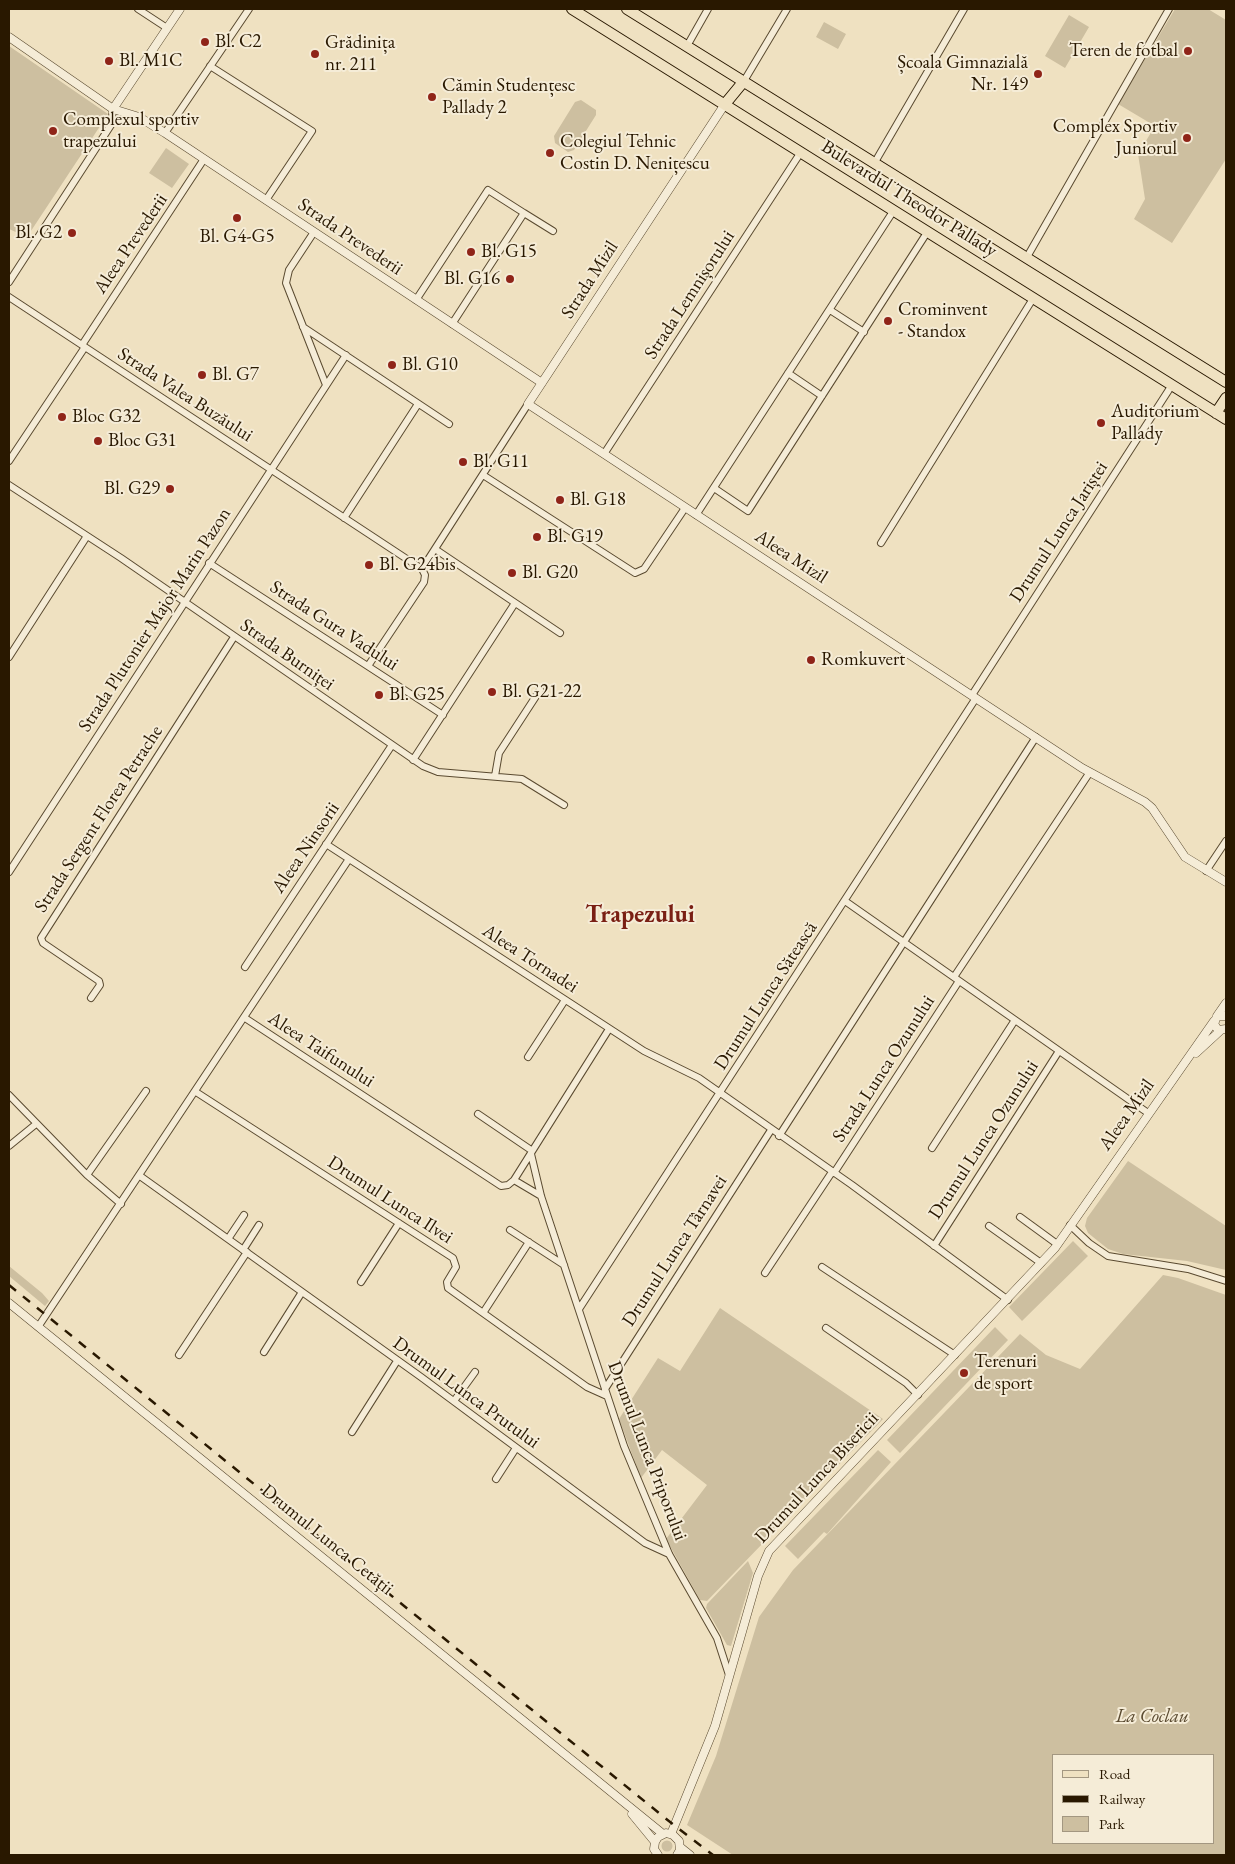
<!DOCTYPE html>
<html>
<head>
<meta charset="utf-8">
<style>
  body { margin:0 }
  #map { position:relative; width:1235px; height:1864px; overflow:hidden; background:#efe1c1; font-family:"EB Garamond",serif }
  canvas { display:block }
  .frame { position:absolute; inset:0; border:10px solid #291800; pointer-events:none }
  .legend { position:absolute; left:1052px; top:1754px; width:162px; height:90px; box-sizing:border-box; background:#f5ecd7; border:1px solid #a39781; margin:0; padding:6px 9px; list-style:none; font-size:15px; color:#291800 }
  .legend li { display:flex; align-items:center; gap:10px; height:25px }
  .legend b { width:25px; border:1px solid #a39781 }
</style>
</head>
<body>
<div id="map">
<canvas width="1235" height="1864"></canvas>
<div class="frame"></div>
<ul class="legend">
<li><b style="height:6px;background:#efe1c1"></b>Road</li>
<li><b style="height:6px;background:#291800"></b>Railway</li>
<li><b style="height:14px;background:#cdbfa0"></b>Park</li>
</ul>
</div>
<script>
const ctx = document.querySelector('canvas').getContext('2d');
ctx.lineJoin = 'round';
function paint(path, color) {
  ctx.fillStyle = color;
  ctx.fill(path, 'evenodd');
}
function toPath(rows) {
  const path = new Path2D();
  for (const r of rows) {
    if (r.length === 3) {
      path.moveTo(r[0] + r[2], r[1]);
      path.arc(r[0], r[1], r[2], 0, 2 * Math.PI);
      continue;
    }
    path.moveTo(r[0], r[1]);
    for (let i = 2; i < r.length; i += 2) path.lineTo(r[i], r[i + 1]);
  }
  return path;
}
function strokePath(path, color, width, dash) {
  ctx.strokeStyle = color;
  ctx.lineWidth = width;
  ctx.lineCap = dash ? 'butt' : 'round';
  ctx.setLineDash(dash || []);
  ctx.stroke(path);
}
function write(font, color, halo, rows, align = 'center') {
  ctx.font = font + ' "EB Garamond",serif';
  ctx.lineWidth = 4;
  ctx.setLineDash([]);
  ctx.textBaseline = 'middle';
  ctx.strokeStyle = halo;
  ctx.fillStyle = color;
  for (const [text, x, y, turn = 0] of rows) {
    ctx.save();
    ctx.translate(x, y);
    ctx.rotate((+turn || 0) * Math.PI / 180);
    ctx.textAlign = isNaN(turn) ? turn : align;
    if (halo) ctx.strokeText(text, 0, 0);
    ctx.fillText(text, 0, 0);
    ctx.restore();
  }
}
paint(toPath([
  [1175,9,1208,9,1226,20,1226,159,1172,243,1134,219,1145,199,1138,154,1155,126,1118,104],
  [1069,15,1089,27,1065,68,1045,56],
  [824,22,846,34,838,49,816,37],
  [9,46,108,114,27,237,9,229],
  [581,100,596,110,596,115,574,150,568,152,555,143,554,136,575,102],
  [166,148,189,164,172,188,149,173],
  [1128,1161,1226,1226,1226,1270,1187,1261,1123,1254,1108,1249,1088,1233,1085,1226,1087,1218],
  [1073,1241,1088,1256,1022,1321,1009,1307],
  [9,1266,42,1293,49,1301,45,1306,9,1276],
  [1163,1275,1178,1278,1226,1295,1226,1855,733,1855,687,1825,716,1756,759,1617,793,1570,1020,1334,1046,1355,1080,1369],
  [1054,1755,1214,1755,1214,1843,1054,1843],
  [720,1308,883,1419,707,1601,700,1600,666,1539,707,1485,662,1450,641,1478,619,1419,658,1358,680,1371],
  [995,1327,1008,1340,900,1453,887,1440],
  [878,1450,891,1462,827,1534,824,1532,798,1559,785,1546],
  [748,1561,753,1573,731,1646,727,1645,706,1608,707,1604],
  [667,1846,5.5]
]), '#cdbfa0');
const minor = toPath([
  [138,9,167,28],
  [687,46,708,9],
  [210,66,312,131,266,200],
  [744,81,787,9],
  [165,133,249,9],
  [875,162,964,9],
  [524,213,553,231],
  [314,232,289,270,286,283,326,385],
  [1027,257,1169,9],
  [9,282,111,125,113,109],
  [9,297,422,569],
  [416,300,488,190,524,213,452,324],
  [830,310,864,332],
  [303,327,449,424],
  [82,345,204,159],
  [788,373,822,396],
  [604,454,801,152],
  [9,461,85,347],
  [483,475,635,573,644,569,685,508],
  [9,485,121,558,423,766,438,772,522,779,564,805],
  [714,488,748,511,928,231],
  [696,515,894,210],
  [344,518,418,404],
  [881,543,1034,297],
  [435,549,560,633],
  [209,563,443,715],
  [422,569,528,404],
  [9,657,87,536],
  [368,666,424,582,425,575,422,569],
  [972,695,1172,385],
  [413,760,515,603],
  [495,776,499,753,540,690],
  [326,844,644,1051,699,1078,852,1185,1008,1300],
  [1206,871,1226,841],
  [9,872,346,355],
  [845,901,1148,1113],
  [245,967,392,745],
  [954,977,1090,772],
  [91,998,100,985,99,981,43,943,41,938,234,637],
  [245,1018,501,1186,508,1185,514,1180,609,1029],
  [528,1057,565,1000],
  [196,1092,453,1258,456,1267,447,1282,448,1288,587,1387,607,1396],
  [9,1095,87,1175,121,1204],
  [478,1114,531,1150],
  [779,1136,1036,737],
  [9,1146,36,1124],
  [932,1148,1015,1020],
  [531,1154,541,1196,624,1446,669,1554,717,1638,729,1675],
  [834,1173,959,981],
  [87,1175,146,1091],
  [140,1176,421,1377,645,1543,669,1554],
  [514,1180,541,1196],
  [1020,1217,1057,1244],
  [1070,1225,1089,1243,1108,1256,1188,1269,1226,1281],
  [989,1226,1041,1263],
  [510,1230,564,1265],
  [228,1239,244,1215],
  [934,1246,1059,1051],
  [243,1250,259,1225],
  [822,1267,955,1355],
  [765,1273,832,1172],
  [361,1282,399,1223],
  [579,1309,976,698],
  [483,1313,529,1242],
  [38,1327,349,859],
  [826,1328,906,1383,918,1395],
  [264,1352,302,1292],
  [179,1355,247,1252],
  [605,1389,771,1130],
  [454,1401,475,1372],
  [352,1432,397,1361],
  [496,1479,516,1448]
]);
const tertiary = toPath([
  [9,37,113,109,139,117,165,133,542,383],
  [725,104,528,404,1082,768,1145,802,1152,808,1185,857,1226,882],
  [113,109,180,9],
  [1217,1016,1226,1003],
  [1226,1016,1217,1016,1214,1024,1218,1030,1226,1029],
  [1196,1053,1221,1030],
  [9,1303,663,1834],
  [632,1814,655,1842],
  [671,1834,715,1726,758,1576,769,1551,1055,1248,1214,1021],
  [680,1847,690,1855],
  [658,1855,654,1849,655,1842,658,1837,666,1833,673,1835,679,1841,680,1850,677,1855]
]);
const primary = toPath([
  [572,9,1226,419],
  [627,9,1226,382],
  [725,104,744,81],
  [1216,413,1226,398]
]);
strokePath(minor, '#5a4a30', 8);
strokePath(tertiary, '#5a4a30', 9);
strokePath(primary, '#291800', 12);
strokePath(minor, '#f5ecd7', 6);
strokePath(tertiary, '#f5ecd7', 8);
strokePath(primary, '#efe1c1', 10);
strokePath(toPath([
  [9,1285,675,1826,713,1855]
]), '#291800', 2.5, [9, 9]);
for (const [x, y, r, color] of [
  [205,42,5,"#8f2418"],
  [1188,51,5,"#8f2418"],
  [315,54,5,"#8f2418"],
  [109,61,5,"#8f2418"],
  [1038,74,5,"#8f2418"],
  [432,97,5,"#8f2418"],
  [53,131,5,"#8f2418"],
  [1187,138,5,"#8f2418"],
  [550,153,5,"#8f2418"],
  [237,218,5,"#8f2418"],
  [72,233,5,"#8f2418"],
  [471,252,5,"#8f2418"],
  [510,279,5,"#8f2418"],
  [888,321,5,"#8f2418"],
  [392,365,5,"#8f2418"],
  [202,375,5,"#8f2418"],
  [62,417,5,"#8f2418"],
  [1101,423,5,"#8f2418"],
  [98,441,5,"#8f2418"],
  [463,462,5,"#8f2418"],
  [170,489,5,"#8f2418"],
  [560,500,5,"#8f2418"],
  [537,537,5,"#8f2418"],
  [369,565,5,"#8f2418"],
  [512,573,5,"#8f2418"],
  [811,660,5,"#8f2418"],
  [492,692,5,"#8f2418"],
  [379,695,5,"#8f2418"],
  [964,1373,5,"#8f2418"]
]) {
  const dot = new Path2D();
  dot.arc(x, y, r, 0, 2 * Math.PI);
  ctx.fillStyle = color;
  ctx.fill(dot);
  strokePath(dot, '#f5ecd7', 2);
}
write('19px', '#291800', '#f5ecd7', [
  ["Bl. C2",215,42],
  ["Grădinița",325,43],
  ["nr. 211",325,65],
  ["Teren de fotbal",1178,51,"right"],
  ["Bl. M1C",119,61],
  ["Școala Gimnazială",1028,63,"right"],
  ["Nr. 149",1028,85,"right"],
  ["Cămin Studențesc",442,86],
  ["Pallady 2",442,108],
  ["Complexul sportiv",63,120],
  ["trapezului",63,142],
  ["Complex Sportiv",1177,127,"right"],
  ["Juniorul",1177,149,"right"],
  ["Colegiul Tehnic",560,142],
  ["Costin D. Nenițescu",560,164],
  ["Bl. G2",62,233,"right"],
  ["Bl. G4-G5",237,237,"center"],
  ["Bl. G15",481,252],
  ["Bl. G16",500,279,"right"],
  ["Crominvent",898,310],
  ["- Standox",898,332],
  ["Bl. G10",402,365],
  ["Bl. G7",212,375],
  ["Auditorium",1111,412],
  ["Pallady",1111,434],
  ["Bloc G32",72,417],
  ["Bloc G31",108,441],
  ["Bl. G11",473,462],
  ["Bl. G29",160,489,"right"],
  ["Bl. G18",570,500],
  ["Bl. G19",547,537],
  ["Bl. G24bis",379,565],
  ["Bl. G20",522,573],
  ["Romkuvert",821,660],
  ["Bl. G21-22",502,692],
  ["Bl. G25",389,695],
  ["Terenuri",974,1362],
  ["de sport",974,1384]
], 'left');
write('19px', '#291800', '#f5ecd7', [
  ["Bulevardul Theodor Pallady",909,199,32],
  ["Strada Prevederii",350,237,34],
  ["Aleea Prevederii",131,244,-56],
  ["Strada Mizil",590,280,-57],
  ["Strada Lemnișorului",690,295,-57],
  ["Strada Valea Buzăului",185,395,33],
  ["Drumul Lunca Jariștei",1059,532,-57],
  ["Aleea Mizil",791,557,33],
  ["Strada Plutonier Major Marin Pazon",155,620,-57],
  ["Strada Gura Vadului",334,626,33],
  ["Strada Burniței",287,655,35],
  ["Strada Sergent Florea Petrache",99,819,-57],
  ["Aleea Ninsorii",306,848,-56],
  ["Aleea Tornadei",530,959,33],
  ["Drumul Lunca Sătească",766,996,-57],
  ["Aleea Taifunului",321,1050,33],
  ["Strada Lunca Ozunului",884,1069,-57],
  ["Aleea Mizil",1127,1115,-55],
  ["Drumul Lunca Ozunului",984,1140,-57],
  ["Drumul Lunca Ilvei",390,1200,33],
  ["Drumul Lunca Târnavei",675,1251,-57],
  ["Drumul Lunca Prutului",466,1393,36],
  ["Drumul Lunca Priporului",647,1451,69],
  ["Drumul Lunca Bisericii",817,1478,-47],
  ["Drumul Lunca Cetății",327,1540,39]
]);
write('italic 19px', '#5a4a30', '#f5ecd7', [
  ["La Coclau",1152,1717]
]);
write('bold 24px', '#7a1f14', '#f5ecd7', [
  ["Trapezului",640,915]
]);
</script>
</body>
</html>
